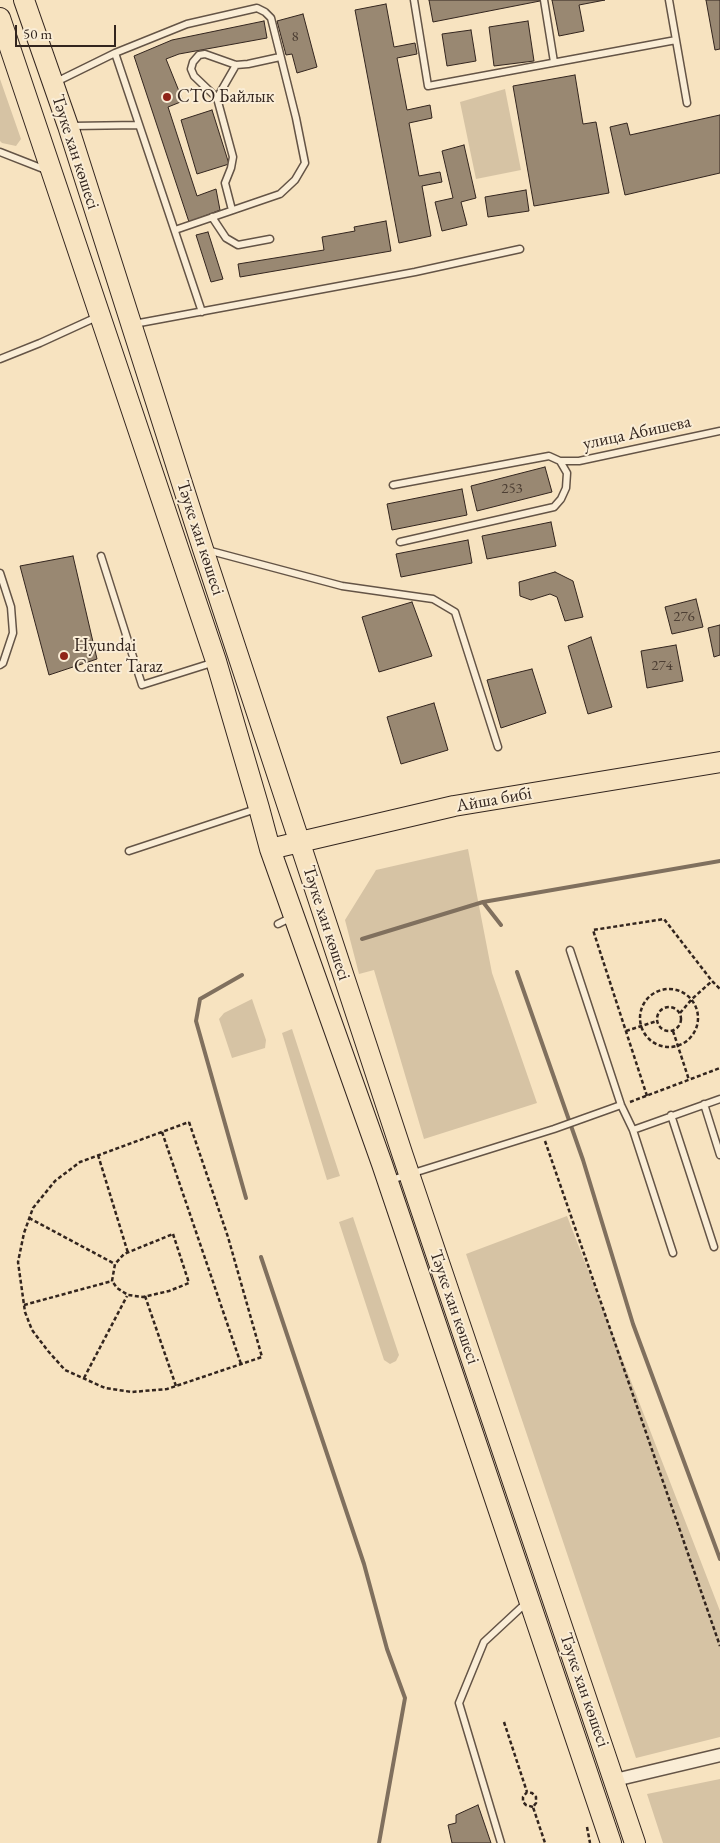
<!DOCTYPE html>
<html>
<head>
<meta charset="utf-8">
<style>
  body { margin:0 }
  #map { position:relative; width:720px; height:1843px; overflow:hidden; background:#f7e3c0; font-family:"EB Garamond",serif }
  canvas { display:block }
  .scale { position:absolute; left:15px; top:25px; width:101px; height:22px; box-sizing:border-box; border:2px solid #33251e; border-top:0; padding-left:6px; font-size:15px; line-height:18px; white-space:nowrap; color:#33251e; -webkit-text-stroke:4px #faedd6; paint-order:stroke }
</style>
</head>
<body>
<div id="map">
<canvas width="720" height="1843"></canvas>
<div class="scale">50 m</div>
</div>
<script>
const ctx = document.querySelector('canvas').getContext('2d');
ctx.lineJoin = 'round';
function paint(path, color) {
  ctx.fillStyle = color;
  ctx.fill(path, 'evenodd');
}
function toPath(rows) {
  const path = new Path2D();
  for (const r of rows) {
    if (r.length === 3) {
      path.moveTo(r[0] + r[2], r[1]);
      path.arc(r[0], r[1], r[2], 0, 2 * Math.PI);
      continue;
    }
    path.moveTo(r[0], r[1]);
    for (let i = 2; i < r.length; i += 2) path.lineTo(r[i], r[i + 1]);
  }
  return path;
}
function strokePath(path, color, width, dash) {
  ctx.strokeStyle = color;
  ctx.lineWidth = width;
  ctx.lineCap = dash ? 'butt' : 'round';
  ctx.setLineDash(dash || []);
  ctx.stroke(path);
}
function write(font, color, halo, rows, align = 'center') {
  ctx.font = font + ' "EB Garamond",serif';
  ctx.lineWidth = 4;
  ctx.setLineDash([]);
  ctx.textBaseline = 'middle';
  ctx.strokeStyle = halo;
  ctx.fillStyle = color;
  for (const [text, x, y, turn = 0] of rows) {
    ctx.save();
    ctx.translate(x, y);
    ctx.rotate((+turn || 0) * Math.PI / 180);
    ctx.textAlign = isNaN(turn) ? turn : align;
    if (halo) ctx.strokeText(text, 0, 0);
    ctx.fillText(text, 0, 0);
    ctx.restore();
  }
}
paint(toPath([
  [0,79,21,139,16,146,2,143,0,141],
  [505,89,521,170,476,179,460,102],
  [468,849,492,973,537,1103,424,1139,374,970,359,974,345,920,376,870],
  [252,999,266,1040,265,1048,232,1058,219,1019,224,1013],
  [292,1029,340,1176,327,1180,282,1033],
  [567,1216,720,1611,720,1737,636,1758,466,1254],
  [353,1217,399,1355,396,1361,390,1364,384,1360,339,1222],
  [720,1779,720,1843,663,1843,647,1794]
]), '#d6c3a4');
strokePath(toPath([
  [483,902,720,861],
  [362,939,483,902,501,925],
  [517,972,583,1160,633,1324,720,1559],
  [242,975,200,999,196,1021,246,1198],
  [261,1257,364,1564,387,1649,405,1698,379,1843]
]), '#80705e', 4);
const building = toPath([
  [429,0,540,0,540,1,433,22,429,0],
  [552,0,605,0,579,5,584,31,559,36,552,0],
  [706,0,720,0,720,49,715,50,706,0],
  [386,4,394,47,415,43,417,54,397,58,407,110,430,105,432,118,409,123,419,176,440,172,442,182,422,186,431,236,399,243,355,10,386,4],
  [303,14,317,67,297,73,292,54,286,55,277,21,303,14],
  [264,21,267,38,179,54,166,59,183,101,168,107,197,196,216,189,220,210,189,222,134,56,172,40,264,21],
  [528,21,534,61,494,66,489,27,528,21],
  [471,30,476,61,447,66,442,34,471,30],
  [575,75,583,124,596,122,609,193,534,206,513,86,575,75],
  [212,110,229,164,197,174,181,120,212,110],
  [720,115,720,173,625,195,610,127,627,123,630,135,720,115],
  [464,145,476,198,461,202,467,225,442,231,435,202,453,198,442,151,464,145],
  [526,190,529,211,488,217,485,197,526,190],
  [386,221,391,251,240,277,238,264,324,250,322,237,355,231,354,227,386,221],
  [208,232,223,279,211,282,196,235,208,232],
  [545,467,552,492,477,511,471,486,545,467],
  [462,489,467,515,392,530,387,504,462,489],
  [551,522,556,546,487,559,482,536,551,522],
  [468,540,472,563,401,577,396,554,468,540],
  [73,556,97,659,49,675,20,566,73,556],
  [555,572,573,581,583,617,565,621,557,597,550,594,531,600,520,596,519,582,555,572],
  [696,599,703,627,672,634,665,607,696,599],
  [412,602,432,656,379,672,362,617,412,602],
  [720,625,720,655,714,657,708,628,720,625],
  [591,637,612,707,588,714,568,646,591,637],
  [676,645,683,681,647,688,641,651,676,645],
  [532,669,546,713,501,728,487,680,532,669],
  [434,703,448,750,401,764,387,717,434,703],
  [478,1805,491,1843,452,1843,448,1825,456,1823,456,1815,478,1805]
]);
paint(building, '#998872');
strokePath(building, '#33251e', 1);
const lane = toPath([
  [414,0,428,86,676,40],
  [544,0,554,62],
  [669,0,687,103],
  [115,53,202,312],
  [56,82,115,53,187,24,257,8,265,12,271,18,296,118,305,163,295,180,280,194,175,230],
  [217,98,236,65],
  [72,126,139,125],
  [0,152,46,170],
  [232,210,225,183,231,168,233,157,217,98,194,76,191,69,193,62,199,55,205,54,236,65,248,64,280,57],
  [212,217,226,238,238,245,270,239],
  [134,324,415,272,520,249],
  [0,359,40,343,99,316],
  [560,461,579,461,720,431],
  [393,485,549,456,560,461,567,473,566,488,561,499,554,507,400,542],
  [207,550,342,586,433,599,455,612,498,747],
  [101,556,142,685,215,662],
  [0,573,11,607,13,633,3,663,0,665],
  [129,851,256,809],
  [278,924,290,918],
  [570,950,621,1105,633,1130,673,1253],
  [704,1104,720,1155],
  [671,1115,714,1247],
  [633,1130,720,1099],
  [391,1180,554,1129,621,1105],
  [501,1843,459,1703,484,1642,526,1603]
]);
const street = toPath([
  [615,1780,720,1755]
]);
const primary = toPath([
  [24,0,68,126,203,549,403,1156,635,1843],
  [0,18,216,661,259,808,270,849,382,1164,611,1843],
  [270,849,454,806,720,762]
]);
strokePath(lane, '#645446', 9);
strokePath(street, '#645446', 15);
strokePath(primary, '#33251e', 22);
strokePath(toPath([
  [669,1018,29],
  [669,1019,12],
  [680,1013,692,999,712,981,720,989],
  [626,1031,657,1021],
  [673,1031,689,1080],
  [647,1096,593,930,664,919,712,981],
  [630,1102,720,1068],
  [189,1122,228,1237,262,1357,167,1389,132,1392,105,1388,65,1370,48,1351,32,1330,25,1312,18,1262,24,1233,33,1208,55,1181,80,1162,189,1122],
  [162,1132,241,1364],
  [545,1141,720,1646],
  [98,1155,128,1253],
  [29,1218,115,1264],
  [173,1234,189,1283,169,1291,143,1297,128,1295,117,1288,112,1281,115,1264,124,1254,173,1234],
  [145,1296,176,1386],
  [24,1305,112,1281],
  [84,1378,127,1296],
  [504,1722,527,1792],
  [533,1807,526,1805,523,1802,523,1797,527,1792,532,1793,536,1797,536,1803,533,1807,545,1843],
  [587,1827,590,1843]
]), '#33251e', 2.5, [4, 2.5]);
strokePath(lane, '#faedd6', 6);
strokePath(street, '#faedd6', 12);
strokePath(primary, '#f7e3c0', 20);
for (const [x, y, r, color] of [
  [167,97,5,"#8f2418"],
  [64,656,5,"#8f2418"]
]) {
  const dot = new Path2D();
  dot.arc(x, y, r, 0, 2 * Math.PI);
  ctx.fillStyle = color;
  ctx.fill(dot);
  strokePath(dot, '#faedd6', 2);
}
write('15px', '#4c3e33', null, [
  ["8",295,37],
  ["253",512,489],
  ["276",684,617],
  ["274",662,666]
]);
write('18px', '#33251e', '#faedd6', [
  ["СТО Байлык",177,97],
  ["Hyundai",74,646],
  ["Center Taraz",74,667]
], 'left');
write('18px', '#33251e', '#faedd6', [
  ["Тәуке хан көшесі",75,152,72],
  ["улица Абишева",637,433,-12],
  ["Тәуке хан көшесі",200,538,72],
  ["Айша бибі",494,800,-10],
  ["Тәуке хан көшесі",326,923,72],
  ["Тәуке хан көшесі",454,1307,71],
  ["Тәуке хан көшесі",584,1690,71]
]);
</script>
</body>
</html>
